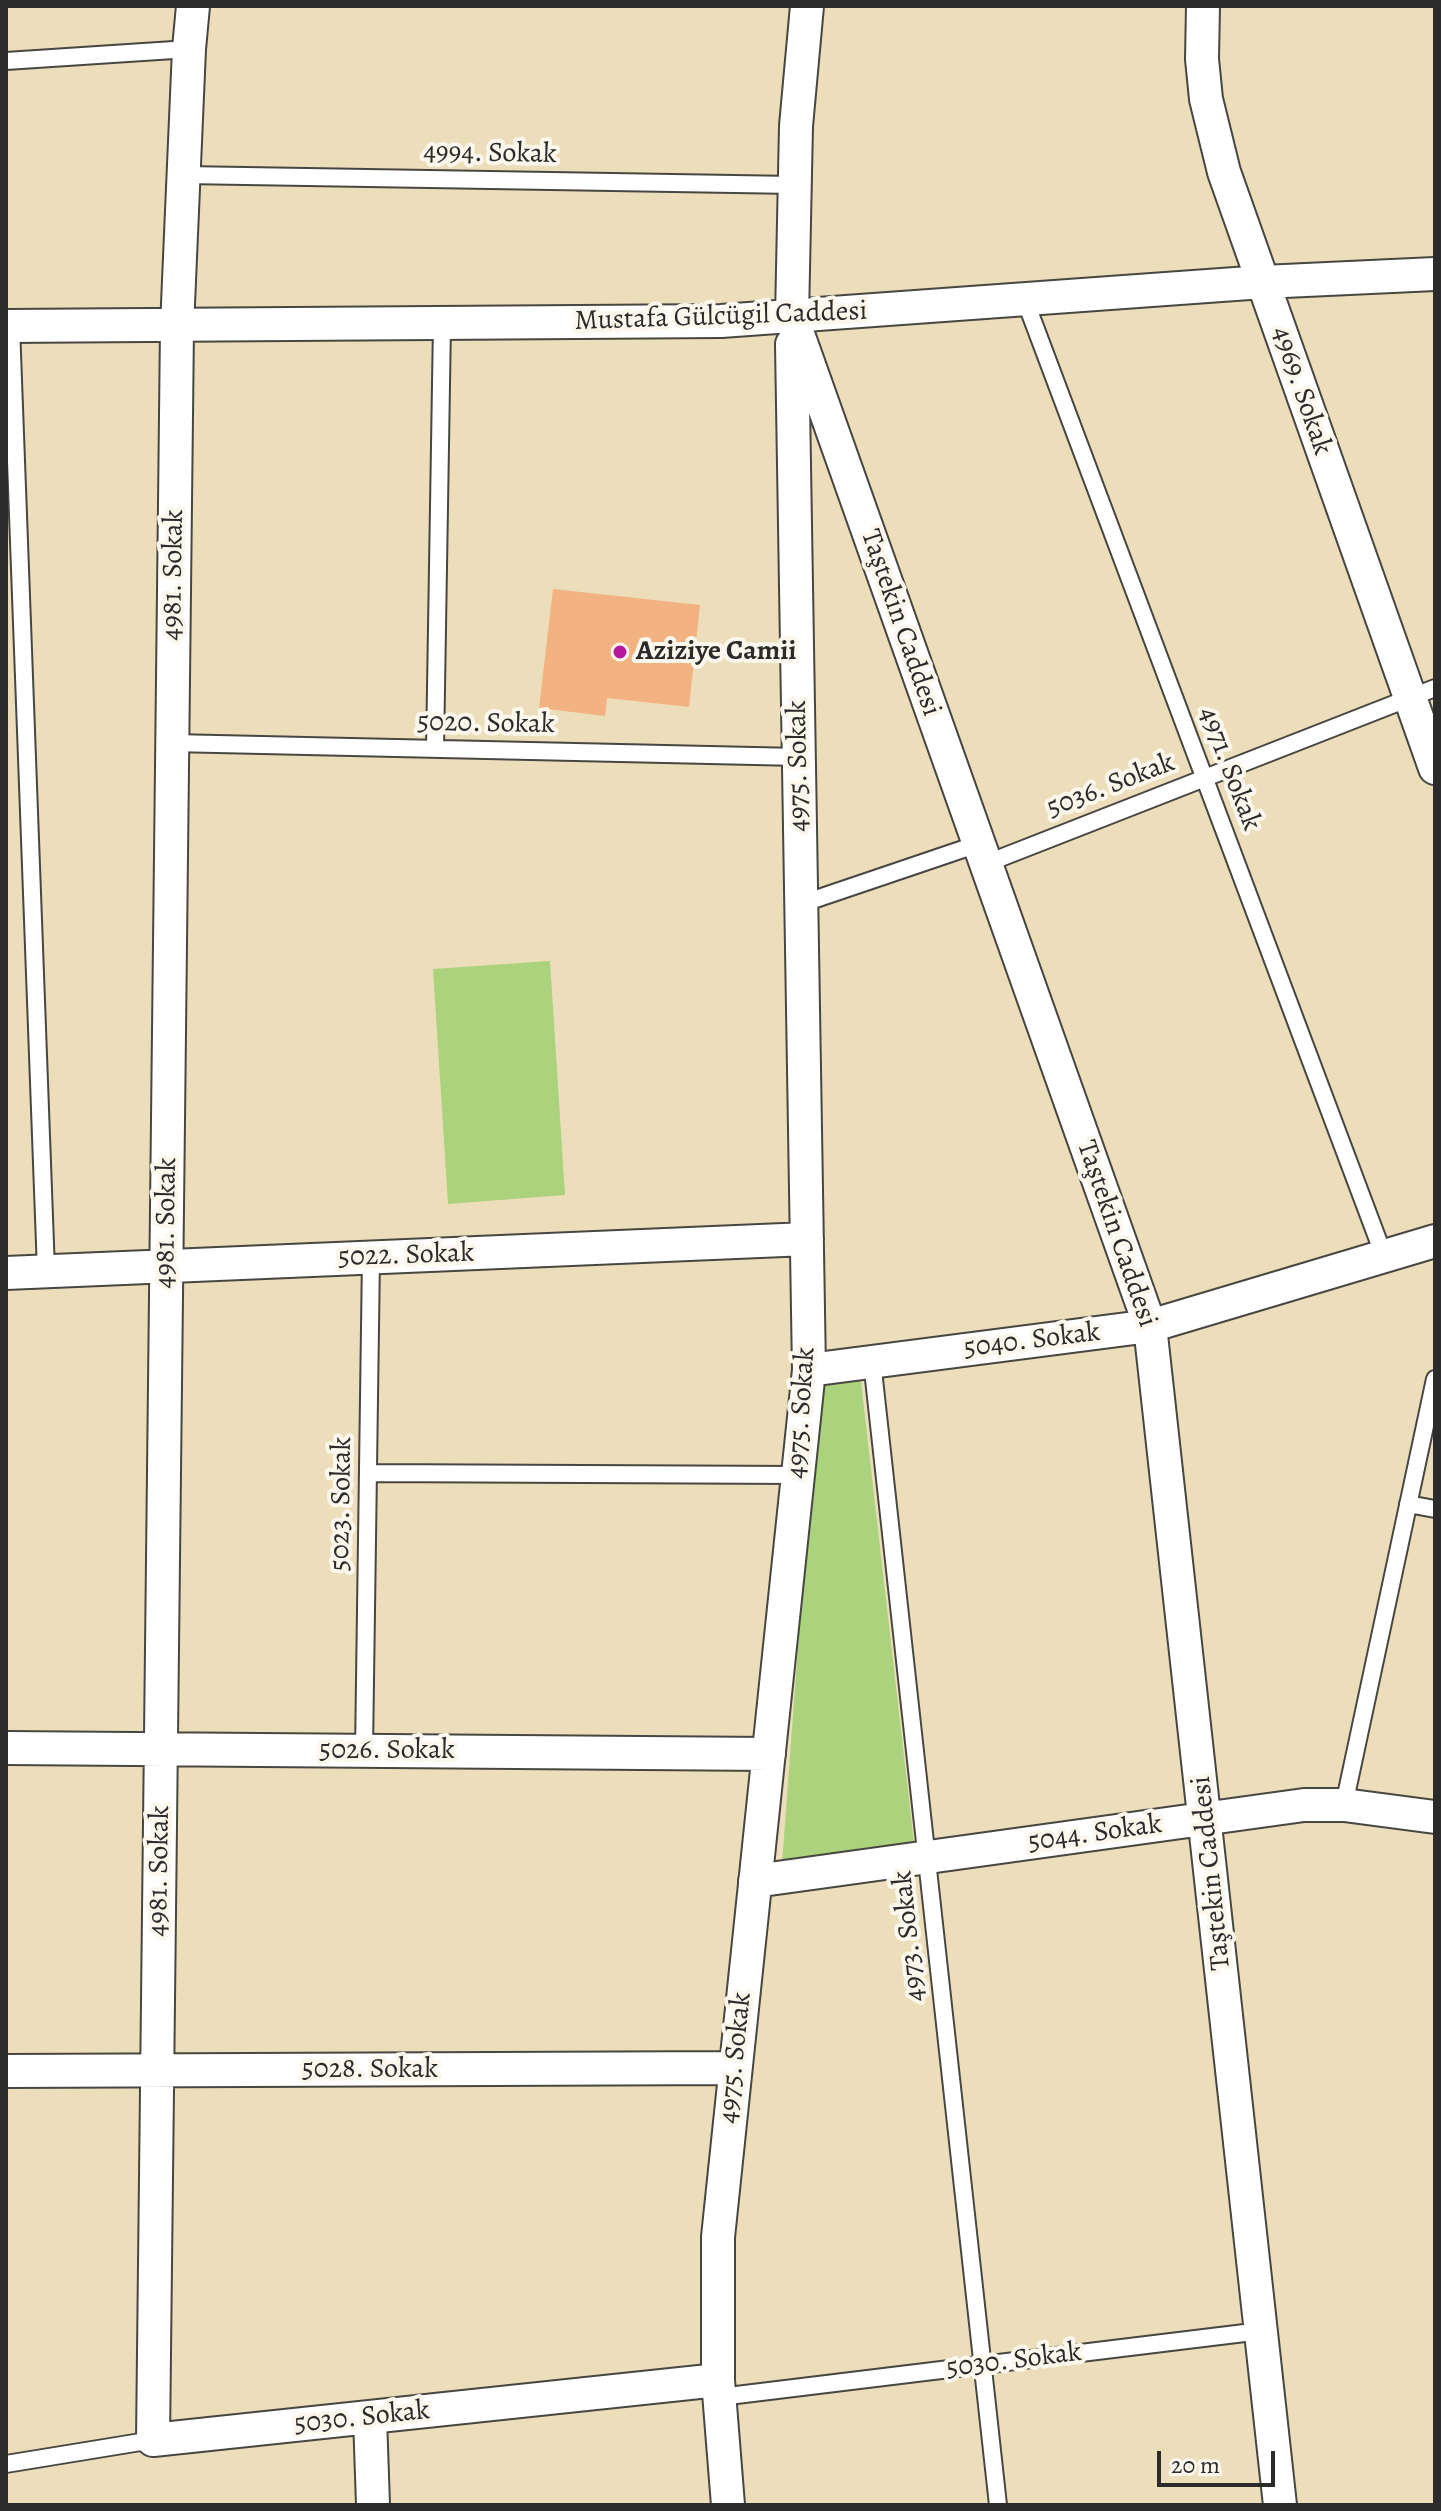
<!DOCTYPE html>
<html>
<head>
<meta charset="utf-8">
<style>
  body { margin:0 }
  #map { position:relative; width:1441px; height:2511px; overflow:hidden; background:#eddebb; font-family:Alegreya,serif }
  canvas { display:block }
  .frame { position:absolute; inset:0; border:8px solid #2b2b2b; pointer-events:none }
  .scale { position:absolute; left:1157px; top:2451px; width:118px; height:36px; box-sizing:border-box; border:4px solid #2b2b2b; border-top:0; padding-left:10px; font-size:24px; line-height:28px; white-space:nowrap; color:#2b2b2b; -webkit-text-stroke:6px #fbf7ec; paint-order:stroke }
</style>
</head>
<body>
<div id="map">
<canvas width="1441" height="2511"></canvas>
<div class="frame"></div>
<div class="scale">20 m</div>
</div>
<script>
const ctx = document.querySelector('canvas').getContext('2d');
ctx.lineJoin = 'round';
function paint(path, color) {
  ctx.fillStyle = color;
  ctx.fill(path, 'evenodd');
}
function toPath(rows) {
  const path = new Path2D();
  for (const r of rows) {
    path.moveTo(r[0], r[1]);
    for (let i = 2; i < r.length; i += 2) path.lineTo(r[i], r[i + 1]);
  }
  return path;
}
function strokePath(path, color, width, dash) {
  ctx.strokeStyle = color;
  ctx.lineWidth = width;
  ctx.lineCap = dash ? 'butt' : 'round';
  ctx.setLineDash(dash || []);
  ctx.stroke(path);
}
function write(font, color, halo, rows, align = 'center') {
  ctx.font = font + ' Alegreya,serif';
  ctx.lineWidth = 8;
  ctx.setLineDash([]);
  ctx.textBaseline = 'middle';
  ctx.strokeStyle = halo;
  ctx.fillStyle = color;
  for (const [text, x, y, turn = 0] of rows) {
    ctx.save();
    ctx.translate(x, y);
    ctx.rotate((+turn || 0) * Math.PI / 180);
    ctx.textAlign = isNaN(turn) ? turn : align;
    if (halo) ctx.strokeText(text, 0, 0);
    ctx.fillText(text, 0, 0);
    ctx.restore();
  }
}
paint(toPath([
  [550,961,565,1195,448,1204,433,969],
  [860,1373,914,1843,782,1864,818,1375]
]), '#abd27d');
paint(toPath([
  [553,589,700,605,689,707,607,698,605,716,539,708]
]), '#f2b281');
const service = toPath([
  [6,61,189,49],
  [184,175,795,185],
  [1025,300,1384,1256],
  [11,326,46,1271],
  [172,743,799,757],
  [435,749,442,324],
  [985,864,1435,688],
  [801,904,978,844],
  [872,1361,998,2505],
  [368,1473,798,1475],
  [1408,1504,1435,1509],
  [364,1751,371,1257],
  [1344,1805,1435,1379],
  [720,2397,1261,2331],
  [6,2464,153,2440]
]);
const minor = toPath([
  [193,6,189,49,177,327,153,2440,718,2380],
  [807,6,796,126,792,317,1150,1326,1280,2505],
  [1203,6,1202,59,1206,99,1224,172,1435,768],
  [6,326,721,321,1263,282,1435,274],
  [6,1273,807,1239],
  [809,1370,1150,1326,1435,1241],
  [6,1748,769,1754],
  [755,1881,1304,1805,1344,1805,1435,1817],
  [6,2071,735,2068],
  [370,2417,373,2505],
  [728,2505,718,2380,718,2237,809,1370,792,344]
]);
strokePath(service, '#484641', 20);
strokePath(minor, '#484641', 36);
strokePath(service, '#fff', 16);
strokePath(minor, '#fff', 32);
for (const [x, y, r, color] of [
  [620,652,8,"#b5179e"]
]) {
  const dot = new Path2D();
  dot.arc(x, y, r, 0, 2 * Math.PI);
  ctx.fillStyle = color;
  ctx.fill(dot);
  strokePath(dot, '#fbf7ec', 3);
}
write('28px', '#2b2b2b', '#fbf7ec', [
  ["4994. Sokak",490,154,1],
  ["Mustafa Gülcügil Caddesi",721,317,-2],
  ["4969. Sokak",1301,391,71],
  ["4981. Sokak",174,575,-89],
  ["Taştekin Caddesi",900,623,71],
  ["5020. Sokak",486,724,1],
  ["4975. Sokak",799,766,-91],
  ["4971. Sokak",1229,769,69],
  ["5036. Sokak",1111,786,-21],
  ["4981. Sokak",167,1223,-89],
  ["Taştekin Caddesi",1116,1234,71],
  ["5022. Sokak",406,1256,-2],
  ["5040. Sokak",1032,1341,-7],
  ["4975. Sokak",802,1413,-86],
  ["5023. Sokak",342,1504,-89],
  ["5026. Sokak",387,1751],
  ["5044. Sokak",1095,1834,-8],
  ["4981. Sokak",160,1871,-89],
  ["Taştekin Caddesi",1212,1873,-96],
  ["4973. Sokak",910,1936,-96],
  ["4975. Sokak",736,2058,-84],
  ["5028. Sokak",370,2070],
  ["5030. Sokak",1014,2361,-7],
  ["5030. Sokak",362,2418,-6]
]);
write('bold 28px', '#2b2b2b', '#fbf7ec', [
  ["Aziziye Camii",636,652]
], 'left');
</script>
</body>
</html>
